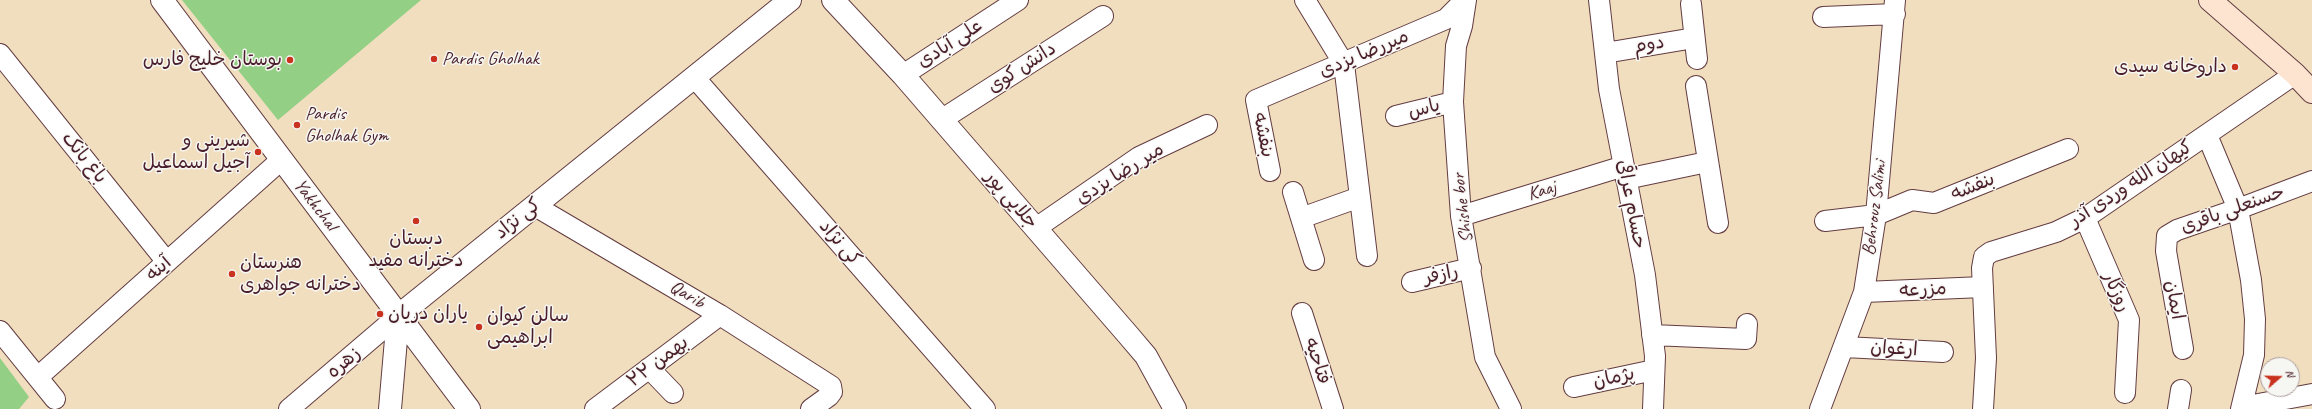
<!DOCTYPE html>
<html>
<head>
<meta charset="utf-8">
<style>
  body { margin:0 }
  #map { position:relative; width:2312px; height:409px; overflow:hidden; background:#f0debe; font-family:Caveat,sans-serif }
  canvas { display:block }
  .north { position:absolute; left:2260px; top:357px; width:40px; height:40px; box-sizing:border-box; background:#f6f6f2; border:1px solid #b1a0a2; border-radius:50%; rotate:70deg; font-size:11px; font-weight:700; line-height:16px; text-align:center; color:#4a1f2b }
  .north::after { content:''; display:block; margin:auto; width:14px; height:18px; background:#c8321e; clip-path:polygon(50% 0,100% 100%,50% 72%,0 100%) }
</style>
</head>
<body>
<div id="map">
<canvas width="2312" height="409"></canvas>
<div class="north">N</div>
</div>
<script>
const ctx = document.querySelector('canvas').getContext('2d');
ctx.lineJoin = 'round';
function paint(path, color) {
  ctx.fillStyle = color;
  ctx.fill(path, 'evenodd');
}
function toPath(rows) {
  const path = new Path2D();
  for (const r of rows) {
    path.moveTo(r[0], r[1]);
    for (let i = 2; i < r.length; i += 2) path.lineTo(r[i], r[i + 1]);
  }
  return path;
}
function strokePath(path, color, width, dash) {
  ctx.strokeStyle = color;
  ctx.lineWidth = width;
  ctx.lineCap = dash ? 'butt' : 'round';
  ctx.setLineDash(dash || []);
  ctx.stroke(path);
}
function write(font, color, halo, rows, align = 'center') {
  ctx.font = font + ' Caveat,"Playpen Sans Arabic",sans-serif';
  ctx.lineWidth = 3;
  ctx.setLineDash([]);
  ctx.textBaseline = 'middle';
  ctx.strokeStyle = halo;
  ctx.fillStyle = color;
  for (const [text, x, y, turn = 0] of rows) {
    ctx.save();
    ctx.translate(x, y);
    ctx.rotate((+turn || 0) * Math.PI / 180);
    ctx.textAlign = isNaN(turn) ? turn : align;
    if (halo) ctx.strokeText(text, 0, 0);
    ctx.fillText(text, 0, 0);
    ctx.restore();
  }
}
paint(toPath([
  [182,0,421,0,278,120],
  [0,358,29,397,19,409,0,409]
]), '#93cf84');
const minor = toPath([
  [1305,0,1344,64,1367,256],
  [1466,0,1462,26,1456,46,1453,102,1461,216,1485,357,1511,409],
  [1599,0,1609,89,1645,275,1655,356,1653,409],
  [1691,4,1697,59],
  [1823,17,1895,14],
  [1605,53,1694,38],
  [0,54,167,262],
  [903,75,1018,0],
  [694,77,985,409],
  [1696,86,1718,223],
  [1396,116,1453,102],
  [941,120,1103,16],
  [2207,135,2238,209,2251,280,2255,319,2254,355,2241,409],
  [1270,171,1256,100,1446,19,1465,0],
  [1626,179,1707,162],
  [1293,192,1314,260],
  [535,206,720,315,831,386,832,392,829,396,811,409],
  [1461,216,1624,166],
  [1301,218,1360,197],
  [2085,218,2129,320,2125,393],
  [1825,221,1876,215,1912,200,1934,203,2068,149],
  [1036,228,1139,157,1207,125],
  [1412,282,1471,268],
  [1864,292,1983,287],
  [1302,313,1333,409],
  [0,331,55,399],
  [1652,335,1746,339,1747,324],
  [1844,347,1943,352],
  [2183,349,2166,251,2167,236,2177,230,2238,209,2312,181],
  [649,368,673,393],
  [38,377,281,160],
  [1574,387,1654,370],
  [2242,407,2312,394],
  [289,409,398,316],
  [595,409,720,315],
  [1820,409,1864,292,1876,215,1895,0],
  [1983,409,1986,358,1982,268,1984,257,1991,252,2056,232,2085,218,2295,74],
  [2178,409,2181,390]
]);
const tertiary = toPath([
  [162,0,469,409],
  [833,0,903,75,1129,336,1146,356,1175,409],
  [398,316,790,0],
  [390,409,398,316]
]);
const secondary = toPath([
  [2210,0,2295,74,2312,92]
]);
strokePath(minor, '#633c41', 22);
strokePath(tertiary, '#633c41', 24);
strokePath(secondary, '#633c41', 24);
strokePath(minor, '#fff', 20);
strokePath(tertiary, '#fff', 22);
strokePath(secondary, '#fde4d1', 22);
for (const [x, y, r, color] of [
  [434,59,4,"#c8321e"],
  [290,60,4,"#c8321e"],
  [2235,67,4,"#c8321e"],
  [297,125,4,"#c8321e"],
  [258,152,4,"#c8321e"],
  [416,221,4,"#c8321e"],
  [232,274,4,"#c8321e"],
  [380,314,4,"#c8321e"],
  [479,327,4,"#c8321e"]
]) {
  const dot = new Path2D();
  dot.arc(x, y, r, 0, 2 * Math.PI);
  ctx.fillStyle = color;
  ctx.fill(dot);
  strokePath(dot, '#f6f6f2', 1.5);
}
write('19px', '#4a1f2b', '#f6f6f2', [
  ["علی آبادی",950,44,-33],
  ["دوم",1649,45,-10],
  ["میررضا یزدی",1364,54,-23],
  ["دانش کوی",1022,68,-33],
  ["یاس",1424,109,-14],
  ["بنفشه",1263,135,79],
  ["باغ بانک",84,158,51],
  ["میر رضا یزدی",1120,174,-32],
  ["کیهان الله وردی آذر",2131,184,-33],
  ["بنفشه",1973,187,-22],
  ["Kaaj",1542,191,-17],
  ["جلایی پور",1011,200,49],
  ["حسام عراقی",1631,204,79],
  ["Yakhchal",315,205,53],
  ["Shishe bor",1463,208,-97],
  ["Behrouz Salimi",1875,208,-83],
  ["حسنعلی باقری",2232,210,-20],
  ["کی نژاد",518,219,-39],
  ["کی نژاد",840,243,49],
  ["آینه",159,269,-42],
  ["رازفر",1441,275,-12],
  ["مزرعه",1923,290,-3],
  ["روزگار",2116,292,66],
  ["Qarib",687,295,31],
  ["ایمان",2174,300,80],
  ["ارغوان",1894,349,3],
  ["فتاحیه",1317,361,72],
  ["۲۲ بهمن",658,362,-37],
  ["زهره",344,363,-40],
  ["پژمان",1614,378,-12]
]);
write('19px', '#4a1f2b', '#f6f6f2', [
  ["Pardis Gholhak",442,59],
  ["بوستان خلیج فارس",282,60,"right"],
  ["داروخانه سیدی",2227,67,"right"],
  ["Pardis",305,114],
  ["Gholhak Gym",305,136],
  ["شیرینی و",250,141,"right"],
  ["آجیل اسماعيل",250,163,"right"],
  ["دبستان",416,239,"center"],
  ["دخترانه مفید",416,261,"center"],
  ["هنرستان",240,263],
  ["دخترانه جواهری",240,285],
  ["یاران دریان",388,314],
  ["سالن کیوان",487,316],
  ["ابراهیمی",487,338]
], 'left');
</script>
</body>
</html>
